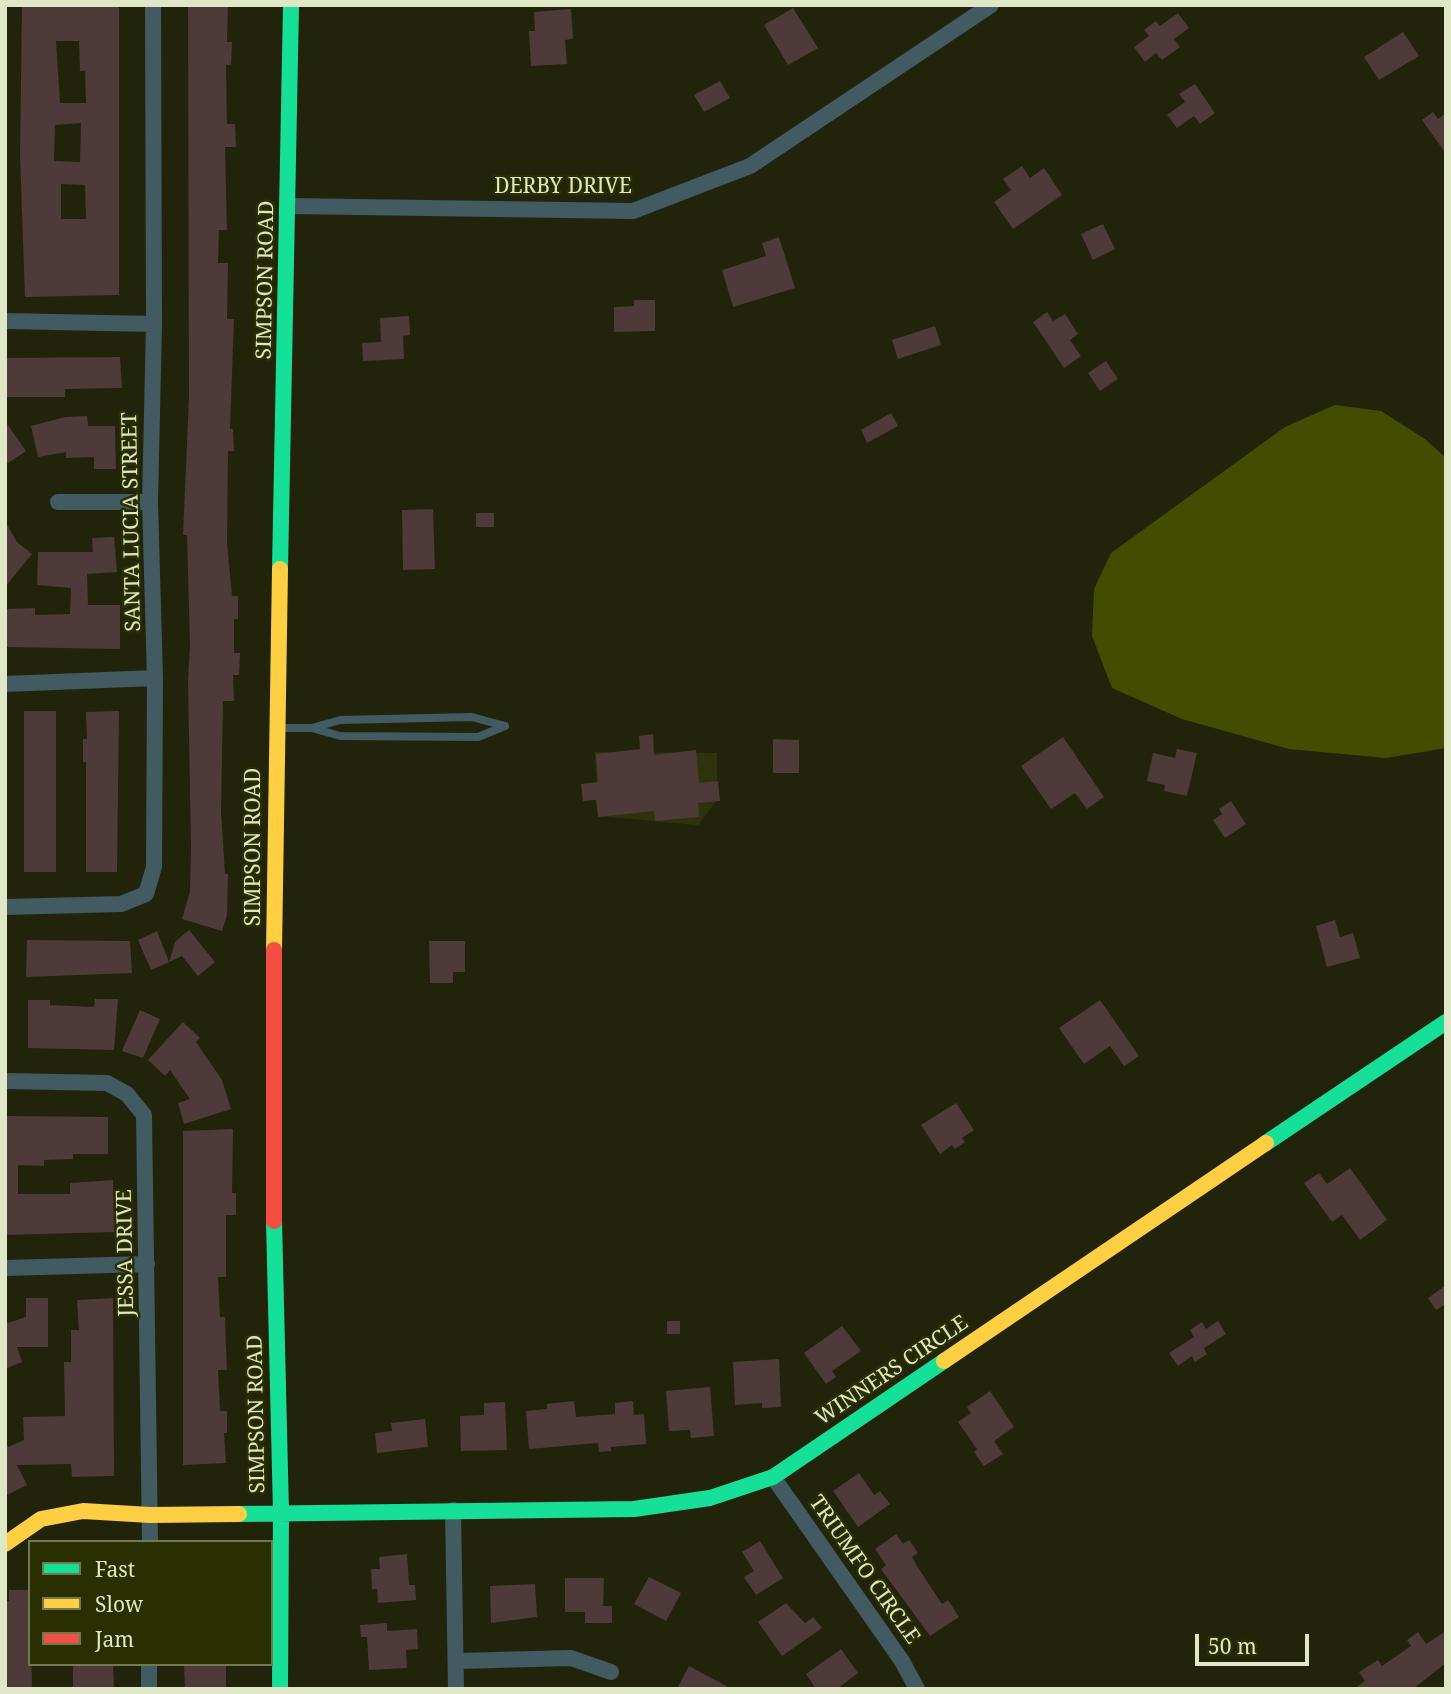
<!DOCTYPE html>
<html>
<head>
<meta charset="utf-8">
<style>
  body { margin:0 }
  #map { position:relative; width:1451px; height:1694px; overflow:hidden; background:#21240a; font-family:"Noto Serif",serif }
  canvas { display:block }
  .frame { position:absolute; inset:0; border:7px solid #e0e7c7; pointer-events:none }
  .legend { position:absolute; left:28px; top:1540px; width:245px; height:126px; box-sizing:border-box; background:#292f00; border:2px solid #727950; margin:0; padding:9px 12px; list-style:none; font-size:21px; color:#e0e7c7 }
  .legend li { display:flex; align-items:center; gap:14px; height:35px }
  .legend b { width:35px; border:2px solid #727950 }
  .scale { position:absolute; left:1195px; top:1634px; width:114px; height:32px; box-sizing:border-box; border:4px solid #e0e7c7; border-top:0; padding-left:9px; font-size:21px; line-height:24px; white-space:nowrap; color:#e0e7c7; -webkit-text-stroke:5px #292f00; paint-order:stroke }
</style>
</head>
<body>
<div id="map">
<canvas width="1451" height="1694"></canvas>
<div class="frame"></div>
<ul class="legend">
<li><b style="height:9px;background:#16e098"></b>Fast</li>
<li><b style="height:9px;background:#ffcf43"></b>Slow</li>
<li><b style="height:9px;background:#f24e42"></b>Jam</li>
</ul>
<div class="scale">50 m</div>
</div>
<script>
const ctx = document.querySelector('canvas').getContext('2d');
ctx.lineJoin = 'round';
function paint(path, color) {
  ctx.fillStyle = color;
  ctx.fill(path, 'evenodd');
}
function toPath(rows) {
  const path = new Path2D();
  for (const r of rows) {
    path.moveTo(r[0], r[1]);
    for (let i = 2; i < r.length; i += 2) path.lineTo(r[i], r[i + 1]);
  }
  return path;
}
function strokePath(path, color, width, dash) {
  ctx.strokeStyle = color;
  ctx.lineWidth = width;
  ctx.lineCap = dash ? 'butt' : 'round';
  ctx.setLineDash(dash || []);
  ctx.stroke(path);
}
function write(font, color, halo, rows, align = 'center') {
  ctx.font = font + ' "Noto Serif",serif';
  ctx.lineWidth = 5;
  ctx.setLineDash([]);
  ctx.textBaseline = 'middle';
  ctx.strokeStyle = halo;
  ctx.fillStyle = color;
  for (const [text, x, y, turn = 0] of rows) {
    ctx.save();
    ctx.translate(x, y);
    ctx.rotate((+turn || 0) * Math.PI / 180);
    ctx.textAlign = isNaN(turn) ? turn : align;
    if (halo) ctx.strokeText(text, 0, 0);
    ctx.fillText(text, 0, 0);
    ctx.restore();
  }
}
paint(toPath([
  [595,752,717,753,717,800,698,825,598,816]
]), '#2e330e');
paint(toPath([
  [1335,405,1381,411,1425,439,1446,458,1446,748,1386,758,1289,749,1182,719,1112,688,1092,636,1094,589,1111,553,1285,427]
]), '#444c01');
paint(toPath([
  [22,5,119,5,119,295,25,297,20,156],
  [56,41,79,41,80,71,85,71,86,103,60,103],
  [81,123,80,162,54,161,55,125],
  [61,184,85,185,86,219,61,219],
  [188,5,228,5,227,42,232,42,231,65,226,65,227,124,235,124,236,147,225,147,227,230,219,230,218,263,228,263,227,319,234,319,230,429,233,429,234,451,228,451,227,542,232,596,238,596,238,619,234,619,234,653,240,653,239,675,233,675,234,701,223,701,221,812,225,874,228,874,227,915,222,931,182,919,190,892,191,847,188,681,190,646,187,535,183,535,189,397],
  [793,8,818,48,788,65,764,25],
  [571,9,573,39,565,40,567,64,531,66,529,31,535,31,534,12],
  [1178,13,1189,28,1174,39,1180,47,1162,60,1156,53,1145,62,1134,47,1149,36,1144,30,1156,21,1160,26],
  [1403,32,1419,56,1379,80,1364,57],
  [720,81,730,98,704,112,694,95],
  [1195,84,1215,113,1200,124,1194,116,1177,128,1167,115,1185,102,1179,94],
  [1433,112,1438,119,1446,113,1446,154,1422,120],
  [1022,166,1030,178,1044,168,1062,195,1013,229,994,202,1011,190,1003,179],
  [1103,224,1115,249,1093,260,1081,234],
  [779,237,795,288,733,307,722,270,766,256,762,243],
  [634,300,655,300,655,331,614,332,614,307,634,306],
  [1047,312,1053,321,1065,314,1078,334,1070,340,1081,356,1064,368,1033,322],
  [409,316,410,335,403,336,404,359,363,361,362,343,381,342,380,318],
  [935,326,941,345,898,359,892,340],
  [120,357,122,388,65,389,65,397,5,397,5,358],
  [1106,361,1118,379,1100,391,1088,373],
  [891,413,898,426,867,443,861,430],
  [87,416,88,426,115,426,116,469,94,469,94,457,66,458,66,452,38,457,31,426,65,417],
  [5,421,26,451,5,465],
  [433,509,435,569,403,570,402,510],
  [476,513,494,513,494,527,476,527],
  [5,521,17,542,32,554,5,587],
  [114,537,117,572,87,574,88,605,120,605,120,649,5,647,5,609,35,608,35,615,70,614,71,588,37,585,38,552,93,552,92,538],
  [24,711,56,711,56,872,24,872],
  [119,711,117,872,86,872,86,762,83,762,83,739,87,739,86,712],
  [653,734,654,755,696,750,699,783,718,781,720,801,698,803,699,817,655,821,654,811,598,817,596,800,583,801,581,784,598,782,596,754,640,749,639,736],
  [1063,737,1104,797,1087,809,1075,793,1051,809,1021,766],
  [773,739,799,740,799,773,773,773],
  [1177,749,1197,753,1187,796,1164,791,1165,785,1147,781,1153,753,1175,758],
  [1231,801,1246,824,1225,838,1213,820,1222,814,1219,809],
  [1335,920,1340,937,1353,933,1360,958,1327,967,1316,926],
  [189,930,215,962,198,976,182,956,169,962,175,942],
  [157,931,169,962,151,970,138,940],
  [27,940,130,941,132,973,26,977],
  [429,941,465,941,465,972,453,972,453,983,430,983],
  [95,999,118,999,114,1050,28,1048,28,1000,50,1000,50,1005,94,1007],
  [1100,1000,1139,1056,1124,1066,1110,1046,1084,1064,1059,1028],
  [140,1010,160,1019,143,1058,122,1051],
  [183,1022,200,1038,196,1042,222,1080,231,1109,184,1124,178,1103,190,1099,170,1070,165,1076,148,1060],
  [956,1103,974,1130,962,1138,965,1142,955,1149,952,1145,940,1154,921,1125],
  [5,1116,108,1117,108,1154,73,1154,73,1159,44,1160,44,1166,18,1165,18,1194,70,1194,70,1183,113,1180,114,1232,5,1235],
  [233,1129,232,1193,236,1193,236,1215,226,1215,226,1277,218,1277,220,1317,225,1317,226,1348,227,1370,218,1370,220,1411,227,1411,227,1433,224,1433,226,1463,183,1465,183,1131],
  [1350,1168,1387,1220,1360,1240,1342,1215,1332,1222,1304,1183,1319,1173,1327,1184],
  [1446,1285,1446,1304,1436,1310,1428,1298],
  [26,1298,48,1298,48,1347,17,1347,22,1362,5,1369,5,1320,8,1323,26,1317],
  [113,1298,114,1476,72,1477,71,1464,17,1465,27,1485,5,1496,5,1441,8,1447,24,1440,23,1417,65,1416,64,1362,71,1362,71,1330,79,1330,77,1300],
  [667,1321,680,1321,680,1334,667,1334],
  [1218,1321,1226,1334,1204,1348,1207,1354,1195,1362,1192,1356,1178,1366,1169,1353,1194,1337,1190,1330,1202,1322,1206,1329],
  [842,1326,861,1351,832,1371,836,1377,826,1384,804,1353],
  [779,1359,781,1407,762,1408,762,1403,735,1405,733,1362],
  [710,1387,714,1436,691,1438,690,1430,669,1431,666,1391],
  [990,1391,1014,1427,994,1441,1003,1454,984,1466,974,1452,977,1449,958,1422,971,1413,967,1407],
  [574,1401,576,1417,615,1414,615,1403,633,1401,634,1415,644,1414,646,1444,611,1447,611,1451,599,1452,598,1443,529,1449,526,1411,547,1409,547,1404],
  [505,1402,507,1450,461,1451,460,1416,484,1415,484,1403],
  [425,1419,428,1447,377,1453,375,1433,392,1431,391,1423],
  [859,1473,874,1495,880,1491,890,1504,858,1527,833,1491],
  [896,1534,903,1544,909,1540,918,1553,912,1557,917,1566,942,1604,948,1600,959,1617,930,1636,881,1569,886,1565,875,1549],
  [760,1541,783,1578,756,1595,744,1577,754,1571,742,1552],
  [407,1554,409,1585,415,1585,416,1600,378,1603,377,1589,372,1589,371,1569,380,1569,379,1557],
  [649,1577,681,1593,666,1621,634,1604],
  [565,1578,604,1578,603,1606,612,1606,612,1623,585,1623,585,1612,565,1612],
  [535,1584,537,1617,491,1623,490,1586],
  [9,1590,30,1590,32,1689,5,1689,5,1601,9,1601],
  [786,1603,805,1623,813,1617,822,1628,782,1656,758,1622],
  [387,1623,387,1631,417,1629,418,1649,406,1650,407,1668,369,1670,367,1637,361,1637,360,1625],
  [1446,1631,1446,1663,1413,1689,1354,1689,1365,1681,1359,1672,1378,1660,1382,1666,1411,1646,1407,1640,1418,1632,1426,1644],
  [841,1649,858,1673,837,1689,816,1689,806,1674],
  [73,1664,113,1664,114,1689,73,1689],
  [184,1664,226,1664,226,1689,185,1689],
  [689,1666,732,1689,677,1689]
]), '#4e3a38');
strokePath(toPath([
  [280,728,312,728,340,720,472,717,505,726],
  [312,728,340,736,478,737,505,726]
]), '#425a62', 8);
strokePath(toPath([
  [289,206,633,211,750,166,991,5],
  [5,321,154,324],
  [58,502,150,502],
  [5,684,155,678],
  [5,907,121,904,146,894,154,867,155,678,150,502,154,324,153,5],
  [5,1081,107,1083,127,1094,144,1115,150,1542],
  [5,1268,147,1264],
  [773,1477,902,1661,917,1689],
  [453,1510,456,1689],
  [457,1661,571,1658,611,1672],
  [149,1689,149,1664]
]), '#425a62', 16);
strokePath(toPath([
  [280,569,291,5],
  [1266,1143,1446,1022],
  [274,1221,281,1512,280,1689],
  [239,1514,634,1509,710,1498,773,1477,944,1361]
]), '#16e098', 16);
strokePath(toPath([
  [274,950,280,569],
  [944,1361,1266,1143],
  [5,1544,41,1519,83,1511,150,1515,239,1514]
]), '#ffcf43', 16);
strokePath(toPath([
  [274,950,274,1221]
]), '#f24e42', 16);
write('21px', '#e0e7c7', '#292f00', [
  ["DERBY DRIVE",563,187],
  ["SIMPSON ROAD",266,280,-89],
  ["SANTA LUCIA STREET",132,522,-91],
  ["SIMPSON ROAD",254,847,-90],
  ["JESSA DRIVE",126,1253,-91],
  ["WINNERS CIRCLE",892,1371,-34],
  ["SIMPSON ROAD",257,1414,-91],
  ["TRIUMFO CIRCLE",864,1570,55]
]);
</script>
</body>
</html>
